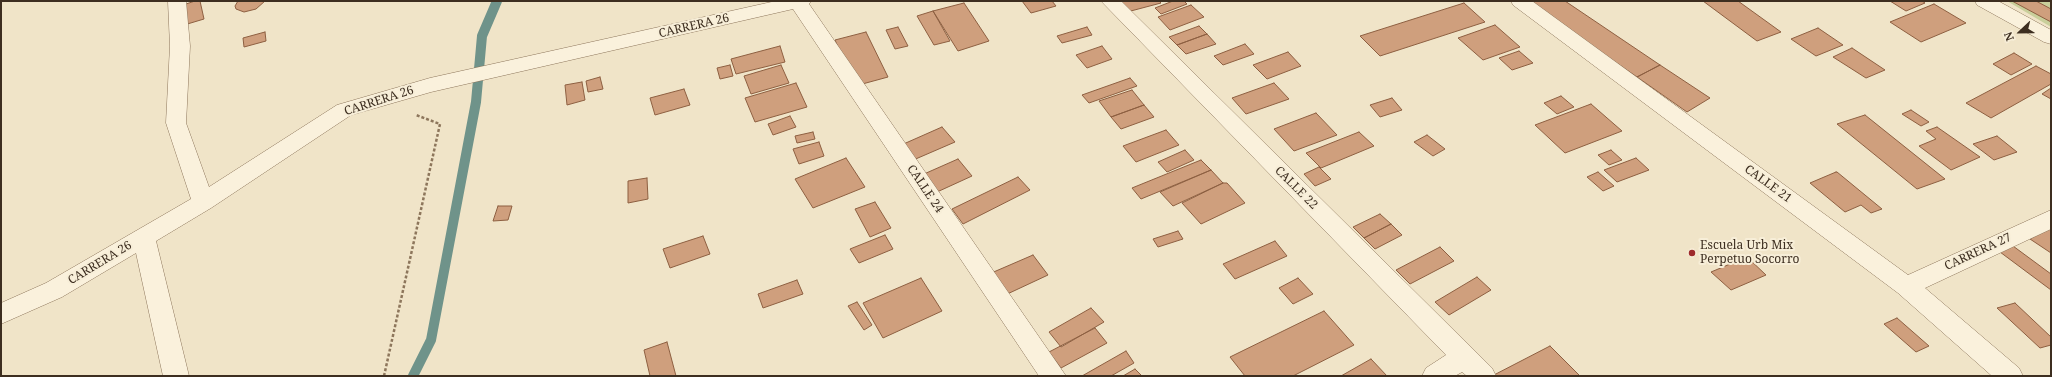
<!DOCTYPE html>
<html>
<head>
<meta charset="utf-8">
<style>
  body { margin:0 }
  #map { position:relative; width:2052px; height:377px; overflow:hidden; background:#f0e4c8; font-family:"Noto Serif",serif }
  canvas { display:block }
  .frame { position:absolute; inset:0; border:2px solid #3d2e20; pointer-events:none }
  .north { position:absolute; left:2000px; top:12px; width:40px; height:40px; -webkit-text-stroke:3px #f7eed8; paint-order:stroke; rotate:248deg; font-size:11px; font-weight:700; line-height:16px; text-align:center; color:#3d2e20 }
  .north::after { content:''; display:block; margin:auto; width:14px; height:18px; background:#3d2e20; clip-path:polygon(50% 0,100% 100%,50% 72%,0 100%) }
</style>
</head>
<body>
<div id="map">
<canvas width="2052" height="377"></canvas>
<div class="frame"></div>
<div class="north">N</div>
</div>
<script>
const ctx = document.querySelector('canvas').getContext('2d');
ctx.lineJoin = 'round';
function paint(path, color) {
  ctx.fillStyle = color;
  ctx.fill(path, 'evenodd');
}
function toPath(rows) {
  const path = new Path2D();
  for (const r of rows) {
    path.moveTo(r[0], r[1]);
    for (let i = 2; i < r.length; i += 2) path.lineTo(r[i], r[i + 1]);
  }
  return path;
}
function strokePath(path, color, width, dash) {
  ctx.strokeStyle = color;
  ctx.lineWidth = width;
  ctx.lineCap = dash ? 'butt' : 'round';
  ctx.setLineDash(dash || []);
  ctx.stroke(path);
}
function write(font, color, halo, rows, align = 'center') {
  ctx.font = font + ' "Noto Serif",serif';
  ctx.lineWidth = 4;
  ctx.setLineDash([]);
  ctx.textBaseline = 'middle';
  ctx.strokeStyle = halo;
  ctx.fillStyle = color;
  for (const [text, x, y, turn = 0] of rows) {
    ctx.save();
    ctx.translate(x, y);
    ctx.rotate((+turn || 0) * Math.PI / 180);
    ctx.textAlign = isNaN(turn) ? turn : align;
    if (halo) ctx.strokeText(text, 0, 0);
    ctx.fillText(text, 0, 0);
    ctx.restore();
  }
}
paint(toPath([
  [2007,1,2051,1,2051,27]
]), '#c9cf9b');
strokePath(toPath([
  [413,376,431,340,476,102,482,36,497,1]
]), '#6f938a', 10);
const building = toPath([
  [195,1,200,1,204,19,184,25,180,6,195,1],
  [238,1,265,1,256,9,244,12,236,9,235,6,238,1],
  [1022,1,1052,1,1056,6,1031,13,1022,1],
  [1118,1,1159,1,1161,3,1127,12,1118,1],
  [1173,1,1184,1,1187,4,1161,14,1155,8,1173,1],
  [1531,1,1565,1,1660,65,1637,77,1528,2,1531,1],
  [1703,1,1738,1,1781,32,1757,41,1703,1],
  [1890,1,1922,1,1925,3,1906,11,1890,1],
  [2012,1,2036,1,2051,9,2051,22,2012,1],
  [964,3,989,41,958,51,933,11,964,3],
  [1464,3,1485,22,1380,56,1360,36,1464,3],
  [1934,4,1966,23,1921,42,1890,22,1934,4],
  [1191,5,1204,17,1170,30,1158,17,1191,5],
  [933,11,950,41,934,45,917,16,933,11],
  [1495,25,1520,47,1483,60,1458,38,1495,25],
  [1199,26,1207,34,1177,45,1169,37,1199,26],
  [898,27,908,46,895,49,886,30,898,27],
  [1087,27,1092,35,1062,43,1057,36,1087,27],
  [1818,28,1843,45,1816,56,1791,39,1818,28],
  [265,32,266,41,244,47,243,38,265,32],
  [866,32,888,77,855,86,835,40,866,32],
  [1207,34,1216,44,1186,54,1177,45,1207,34],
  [1245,44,1254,54,1223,65,1214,56,1245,44],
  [780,46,785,62,736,74,731,59,780,46],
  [1102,46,1112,59,1087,68,1076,55,1102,46],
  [1852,48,1885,70,1866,78,1833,57,1852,48],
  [1519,51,1533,63,1512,70,1499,58,1519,51],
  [1288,52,1301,66,1267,79,1253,65,1288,52],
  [2014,53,2032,64,2011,75,1993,64,2014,53],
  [730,65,733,76,720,79,717,68,730,65],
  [781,65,789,83,751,94,744,76,781,65],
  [1660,65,1710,98,1687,112,1637,77,1660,65],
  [2036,66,2051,74,2051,84,1991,118,1966,103,2036,66],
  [600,77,603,89,588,92,586,81,600,77],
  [1130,78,1137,86,1089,103,1082,95,1130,78],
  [582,82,585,100,567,105,565,85,582,82],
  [796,83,807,107,755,122,745,98,796,83],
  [1274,83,1289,99,1246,114,1232,98,1274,83],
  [2051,88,2051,99,2042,94,2051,88],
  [684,89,690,105,655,115,650,98,684,89],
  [1132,90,1144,105,1111,117,1099,101,1132,90],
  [1561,96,1574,107,1557,114,1544,103,1561,96],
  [1392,98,1402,110,1380,117,1370,105,1392,98],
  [1591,104,1622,131,1565,153,1535,125,1591,104],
  [1144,105,1154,117,1121,129,1111,117,1144,105],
  [1911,110,1929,122,1921,126,1902,114,1911,110],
  [1316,113,1337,135,1294,151,1274,129,1316,113],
  [1865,115,1945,179,1917,189,1837,124,1865,115],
  [790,116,796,127,773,135,768,124,790,116],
  [942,127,955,142,911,161,899,146,942,127],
  [1937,127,1980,157,1951,170,1919,146,1936,139,1926,131,1937,127],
  [1166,130,1179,145,1136,162,1123,146,1166,130],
  [813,132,815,139,797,143,795,136,813,132],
  [1359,132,1374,146,1321,168,1306,153,1359,132],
  [1427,135,1445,149,1433,156,1414,142,1427,135],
  [1997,136,2017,152,1994,160,1973,144,1997,136],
  [819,142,824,156,799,164,793,149,819,142],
  [1185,150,1194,160,1167,172,1158,162,1185,150],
  [1611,150,1622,160,1609,165,1598,155,1611,150],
  [846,158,865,187,813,208,795,179,846,158],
  [1636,158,1649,170,1617,182,1604,170,1636,158],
  [958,159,972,176,937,192,924,174,958,159],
  [1201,160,1211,170,1141,199,1132,188,1201,160],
  [1319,167,1331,179,1315,186,1304,174,1319,167],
  [1211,170,1223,183,1173,206,1160,192,1211,170],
  [1598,172,1614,186,1603,191,1587,177,1598,172],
  [1836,172,1837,172,1882,209,1871,213,1861,205,1845,212,1810,183,1836,172],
  [1018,177,1030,190,963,224,952,209,1018,177],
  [647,178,648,199,628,203,628,181,647,178],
  [1223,183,1227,183,1245,203,1201,224,1182,203,1223,183],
  [875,202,891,228,870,237,855,209,875,202],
  [498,206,512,206,508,220,493,221,498,206],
  [1380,214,1391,224,1364,238,1353,227,1380,214],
  [1391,224,1402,235,1375,249,1364,238,1391,224],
  [2051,227,2051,253,2030,239,2051,227],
  [1178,231,1183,239,1158,247,1153,239,1178,231],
  [885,235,893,249,859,263,850,249,885,235],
  [703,236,710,254,670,268,663,249,703,236],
  [1275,241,1287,256,1235,279,1223,264,1275,241],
  [2013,246,2051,274,2051,290,2000,252,2013,246],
  [1440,247,1454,261,1410,284,1396,270,1440,247],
  [1033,255,1048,275,1003,296,989,274,1033,255],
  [1747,257,1766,275,1731,290,1711,272,1747,257],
  [1477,277,1491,290,1449,315,1435,302,1477,277],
  [921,278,942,311,883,338,863,303,921,278],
  [1298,278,1313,294,1293,304,1279,288,1298,278],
  [797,280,803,294,763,308,758,294,797,280],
  [857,302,872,325,864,330,848,306,857,302],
  [2015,303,2051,337,2051,345,2040,348,1997,308,2015,303],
  [1091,308,1104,322,1061,347,1049,332,1091,308],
  [1324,311,1354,345,1293,376,1245,376,1230,357,1324,311],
  [1897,318,1929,346,1916,352,1884,324,1897,318],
  [1095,328,1107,343,1061,368,1049,352,1095,328],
  [667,342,676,376,650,376,644,350,667,342],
  [1550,346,1580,376,1492,376,1550,346],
  [1126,351,1134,363,1111,376,1082,376,1126,351],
  [1371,359,1387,376,1341,376,1371,359],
  [1135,369,1142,376,1123,376,1135,369]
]);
paint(building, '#cf9f7d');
strokePath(building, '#8d5f41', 1);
const minor = toPath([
  [168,1,186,1,190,46,186,123,209,187,337,105,430,78,776,1,811,1,809,4,1066,376,1039,376,793,9,431,92,351,115,211,208,156,241,189,376,163,376,136,253,62,297,1,324,1,303,46,283,191,199,166,123,170,46,168,1],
  [1101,1,1121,1,1492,368,1496,376,1467,376,1462,372,1455,376,1422,376,1426,368,1446,355,1101,1],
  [1511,1,1532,1,1908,275,2051,210,2051,229,1925,288,2019,368,2023,376,1992,376,1898,293,1513,5,1511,1],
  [1975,1,1998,1,2051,30,2051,44,2044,42,1977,5,1975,1]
]);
strokePath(minor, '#8d765c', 1);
strokePath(toPath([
  [384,376,440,124,416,115]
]), '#8d765c', 2.5, [3, 2]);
paint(minor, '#faf1dc');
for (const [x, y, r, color] of [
  [1692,253,4,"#9e2a2b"]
]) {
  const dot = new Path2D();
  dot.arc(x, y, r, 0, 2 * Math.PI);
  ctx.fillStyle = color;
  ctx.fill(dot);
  strokePath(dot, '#f7eed8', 1.5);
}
write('12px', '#3d2e20', '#f7eed8', [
  ["CARRERA 26",694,26,-13],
  ["CARRERA 26",379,101,-18],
  ["CALLE 21",1768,184,36],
  ["CALLE 22",1296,188,45],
  ["CALLE 24",925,189,56],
  ["CARRERA 27",1978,252,-25],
  ["CARRERA 26",100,263,-31]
]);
write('12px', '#3d2e20', '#f7eed8', [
  ["Escuela Urb Mix",1700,246],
  ["Perpetuo Socorro",1700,260]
], 'left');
</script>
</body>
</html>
